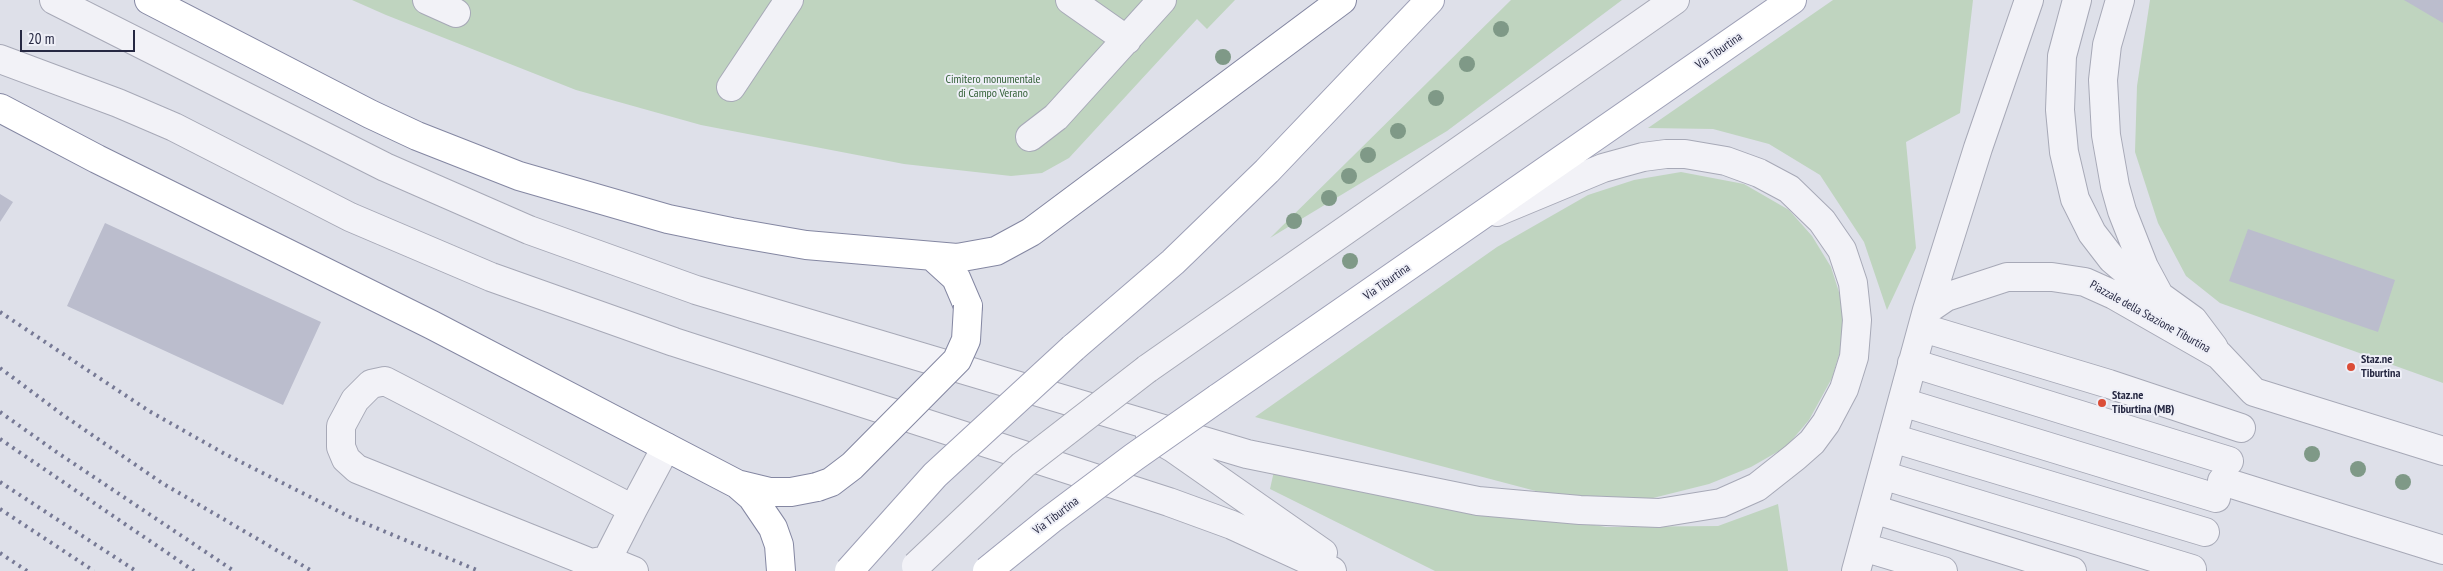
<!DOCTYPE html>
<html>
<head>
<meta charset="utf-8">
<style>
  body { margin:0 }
  #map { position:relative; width:2443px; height:571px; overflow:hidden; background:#dee0e9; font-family:"PT Sans Narrow",sans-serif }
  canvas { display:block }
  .scale { position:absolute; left:20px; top:30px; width:115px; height:22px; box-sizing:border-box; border:2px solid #262842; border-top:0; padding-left:6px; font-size:15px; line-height:18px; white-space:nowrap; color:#262842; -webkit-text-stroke:4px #eeeff7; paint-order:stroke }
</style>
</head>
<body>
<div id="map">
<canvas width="2443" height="571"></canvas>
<div class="scale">20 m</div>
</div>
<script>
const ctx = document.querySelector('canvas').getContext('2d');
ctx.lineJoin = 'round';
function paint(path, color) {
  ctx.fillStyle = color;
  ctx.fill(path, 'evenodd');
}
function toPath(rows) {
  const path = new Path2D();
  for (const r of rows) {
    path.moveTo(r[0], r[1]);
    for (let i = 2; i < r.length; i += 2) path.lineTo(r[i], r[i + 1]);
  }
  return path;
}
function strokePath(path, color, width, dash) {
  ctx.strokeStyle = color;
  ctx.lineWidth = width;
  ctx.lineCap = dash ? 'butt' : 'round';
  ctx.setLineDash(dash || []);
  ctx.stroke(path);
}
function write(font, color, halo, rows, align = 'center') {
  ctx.font = font + ' "PT Sans Narrow",sans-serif';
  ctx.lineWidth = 4;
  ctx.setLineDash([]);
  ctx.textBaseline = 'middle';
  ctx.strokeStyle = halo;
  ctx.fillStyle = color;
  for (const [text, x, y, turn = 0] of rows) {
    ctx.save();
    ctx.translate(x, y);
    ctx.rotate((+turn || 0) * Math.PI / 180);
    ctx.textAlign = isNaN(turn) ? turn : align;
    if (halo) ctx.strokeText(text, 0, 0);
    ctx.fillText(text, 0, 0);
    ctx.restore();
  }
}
paint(toPath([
  [352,0,1235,0,1207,29,1197,19,1069,158,1042,173,1011,176,904,164,701,125,576,90,386,15],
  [1511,0,1622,0,1447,131,1270,238],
  [1833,0,1973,0,1960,113,1906,142,1916,248,1887,310,1864,242,1820,175,1769,144,1713,129,1648,128],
  [2150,0,2443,0,2443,383,2220,303,2186,276,2158,223,2135,152,2137,86],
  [1681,172,1744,184,1789,210,1812,236,1831,267,1844,308,1842,345,1832,378,1809,420,1786,447,1751,467,1709,484,1653,498,1570,500,1255,417,1497,247,1588,195,1634,180],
  [1274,471,1606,527,1718,526,1778,504,1788,571,1435,571,1270,489]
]), '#bfd4bf');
paint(toPath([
  [2404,0,2443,0,2443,23],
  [0,194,13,202,0,222],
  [105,223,321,322,283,405,67,306],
  [2248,229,2395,280,2378,332,2229,281]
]), '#bbbdcd');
const minor = toPath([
  [54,0,385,167,529,230,696,290,1247,454,1478,501,1580,510,1659,513,1721,503,1757,487,1795,457,1812,442,1826,423,1844,389,1854,357,1857,320,1853,283,1842,250,1833,237,1822,221,1789,189,1759,173,1726,161,1685,154,1666,154,1643,157,1603,168,1497,212],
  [427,0,456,13],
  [1070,0,1127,40],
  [2077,0,2062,56,2060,110,2064,152,2075,199,2092,233,2112,259,2132,276,2193,320,2214,348],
  [2120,0,2107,45,2103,80,2106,135,2115,186,2122,211,2144,267,2158,293],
  [0,59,118,103,174,127,350,217,491,277,674,342,1169,502,1232,525,1332,571],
  [731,87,789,0],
  [1030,137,1056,117,1162,0],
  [1927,310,1946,297,2007,277,2052,277,2085,282,2114,295,2219,355,2254,392,2443,451],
  [1923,328,2109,384,2241,428],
  [1912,363,2229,461],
  [1147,369,1675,0],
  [1902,402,2216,498],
  [1150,435,1173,448,1323,553],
  [1892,438,2205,532],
  [1882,475,2192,569],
  [2222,481,2443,550],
  [633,509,607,560,591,563,357,469,346,459,341,447,341,426,355,400,371,384,385,381,633,509,666,447],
  [1873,509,2072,571],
  [1863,547,1943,571],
  [607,560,634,571],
  [1856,571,1927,310,1978,148,2029,0]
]);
const major = toPath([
  [1073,348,1173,262,1267,171,1430,0],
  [1218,398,1792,0]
]);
const highway = toPath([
  [149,0,370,114,417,136,519,176,668,219,731,232,806,245,957,258,996,251,1031,232,1342,0],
  [0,108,97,159,432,325,737,484,752,497,773,528,779,545,781,571],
  [934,258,956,278,968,306],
  [737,484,770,492,791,492,817,487]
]);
strokePath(minor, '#a7a9b7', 30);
strokePath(major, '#9d9fb6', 30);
strokePath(highway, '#8487a2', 30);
strokePath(minor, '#f2f2f7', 28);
strokePath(major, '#fff', 28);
strokePath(highway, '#fff', 28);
strokePath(toPath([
  [0,312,149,411,225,454,350,517,479,571],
  [0,368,63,415,162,483,312,571],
  [0,412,55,451,234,571],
  [0,439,194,571],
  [0,482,136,571],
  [0,509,94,571],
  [0,553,27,571]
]), '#767995', 4, [2.5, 5]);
const minorBridge = toPath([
  [916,566,1023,465,1147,369]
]);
const majorBridge = toPath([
  [849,571,935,475,1073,348],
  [987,571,1050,520,1134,457,1218,398]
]);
const highwayBridge = toPath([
  [817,487,831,482,852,466,957,360,966,340,968,306]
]);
strokePath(minorBridge, '#a7a9b7', 30, []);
strokePath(majorBridge, '#9d9fb6', 30, []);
strokePath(highwayBridge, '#8487a2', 30, []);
strokePath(minorBridge, '#f2f2f7', 28);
strokePath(majorBridge, '#fff', 28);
strokePath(highwayBridge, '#fff', 28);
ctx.fillStyle = '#7f9987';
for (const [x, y] of [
  [1501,29],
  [1223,57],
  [1467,64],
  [1436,98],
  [1398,131],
  [1368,155],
  [1349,176],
  [1329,198],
  [1294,221],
  [1350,261],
  [2312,454],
  [2358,469],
  [2403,482]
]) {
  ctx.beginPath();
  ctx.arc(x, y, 8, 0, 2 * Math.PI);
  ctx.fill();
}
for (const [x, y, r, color] of [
  [2351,367,5,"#db4d37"],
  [2102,403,5,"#db4d37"]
]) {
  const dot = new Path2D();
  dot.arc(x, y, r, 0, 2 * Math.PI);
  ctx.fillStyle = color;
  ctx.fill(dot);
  strokePath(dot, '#eeeff7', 2);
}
write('12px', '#262842', '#eeeff7', [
  ["Via Tiburtina",1719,51,-35],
  ["Via Tiburtina",1387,282,-35],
  ["Piazzale della Stazione Tiburtina",2150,317,29],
  ["Via Tiburtina",1056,516,-37]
]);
write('12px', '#325f36', '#eeeff7', [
  ["Cimitero monumentale",993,80],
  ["di Campo Verano",993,94]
]);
write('bold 12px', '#262842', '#eeeff7', [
  ["Staz.ne",2361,360],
  ["Tiburtina",2361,374],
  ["Staz.ne",2112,396],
  ["Tiburtina (MB)",2112,410]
], 'left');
</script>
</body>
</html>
